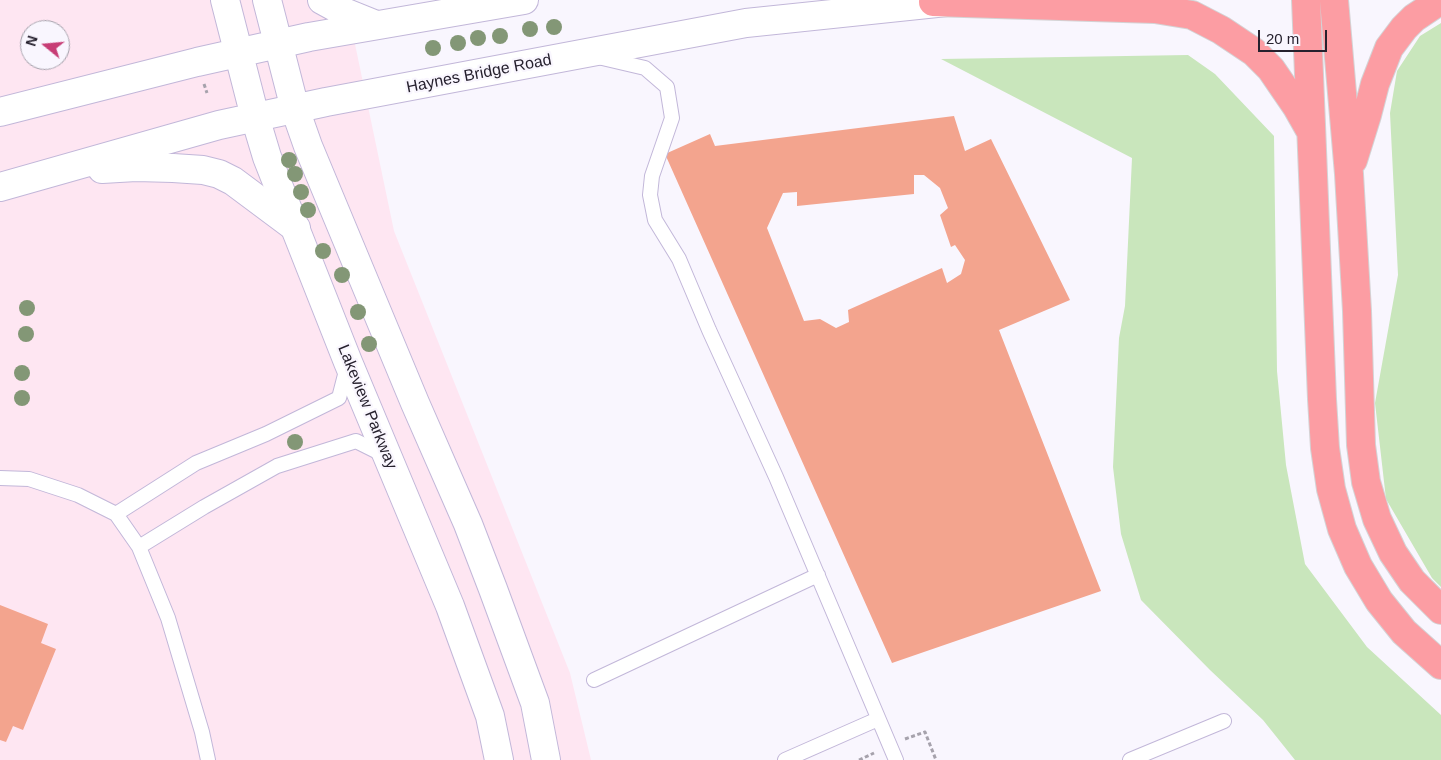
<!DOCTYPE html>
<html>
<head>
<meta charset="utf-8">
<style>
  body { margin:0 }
  #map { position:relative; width:1441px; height:760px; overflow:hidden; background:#f9f6fe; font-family:Helvetica,sans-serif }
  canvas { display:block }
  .north { position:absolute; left:20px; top:20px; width:50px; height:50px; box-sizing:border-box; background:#f9f6fe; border:1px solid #a5a1ab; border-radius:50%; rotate:287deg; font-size:14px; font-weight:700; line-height:20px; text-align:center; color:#26212e }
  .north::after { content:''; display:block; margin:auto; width:18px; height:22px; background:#c73d75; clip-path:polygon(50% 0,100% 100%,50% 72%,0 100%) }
  .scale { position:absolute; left:1258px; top:30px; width:69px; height:22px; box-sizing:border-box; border:2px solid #26212e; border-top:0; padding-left:6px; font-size:15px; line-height:18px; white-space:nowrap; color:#26212e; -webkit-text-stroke:4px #f9f6fe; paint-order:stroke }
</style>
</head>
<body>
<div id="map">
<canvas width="1441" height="760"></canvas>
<div class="north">N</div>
<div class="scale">20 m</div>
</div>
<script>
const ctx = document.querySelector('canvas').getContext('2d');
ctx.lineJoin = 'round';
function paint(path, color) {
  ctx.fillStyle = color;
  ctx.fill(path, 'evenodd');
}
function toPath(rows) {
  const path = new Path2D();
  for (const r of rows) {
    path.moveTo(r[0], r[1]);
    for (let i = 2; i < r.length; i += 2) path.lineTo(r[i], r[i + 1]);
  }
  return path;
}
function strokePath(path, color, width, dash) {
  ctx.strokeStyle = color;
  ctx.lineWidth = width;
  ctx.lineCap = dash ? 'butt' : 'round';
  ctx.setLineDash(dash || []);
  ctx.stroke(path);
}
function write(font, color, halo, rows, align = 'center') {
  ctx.font = font + ' Helvetica,sans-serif';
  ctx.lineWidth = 4.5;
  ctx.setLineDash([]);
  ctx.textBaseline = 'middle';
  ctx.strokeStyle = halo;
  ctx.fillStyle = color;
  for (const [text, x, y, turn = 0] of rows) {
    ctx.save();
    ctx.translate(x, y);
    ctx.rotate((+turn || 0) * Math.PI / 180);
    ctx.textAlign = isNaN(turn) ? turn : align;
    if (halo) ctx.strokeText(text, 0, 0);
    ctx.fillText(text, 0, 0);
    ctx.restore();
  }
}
paint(toPath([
  [0,0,349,0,346,1,394,231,570,673,591,760,0,760],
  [30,30,60,30,60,60,30,60]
]), '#fee6f2');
paint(toPath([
  [1441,23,1441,587,1432,578,1386,499,1375,403,1398,275,1390,113,1397,71,1420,36],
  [1188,55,1215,74,1274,136,1277,371,1286,465,1305,564,1367,647,1441,715,1441,760,1295,760,1263,720,1210,670,1141,600,1121,534,1113,467,1119,338,1125,306,1132,158,941,59]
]), '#c9e6bc');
paint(toPath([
  [954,116,965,151,991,139,1070,300,999,330,1101,591,892,663,665,154,710,134,715,146],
  [914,175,924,175,940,188,948,208,940,215,951,247,955,245,965,260,961,274,947,283,942,268,848,310,849,322,836,328,820,319,804,321,767,228,783,193,797,192,797,206,914,194],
  [0,605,48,624,41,643,56,649,23,730,13,726,6,742,0,740]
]), '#f3a48e');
const lane = toPath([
  [598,57,645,68,667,87,672,118,652,176,650,195,655,220,679,259,709,330,776,477,896,760],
  [0,478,29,479,78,495,116,514,139,547,168,618,202,732,208,760],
  [116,514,196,463,266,434,339,398,347,367],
  [139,547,204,507,277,466,356,441,384,455],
  [594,680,818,575],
  [785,760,878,719],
  [1130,760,1224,721]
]);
const street = toPath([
  [295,109,308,146,415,403,468,524,493,589,535,703,546,760],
  [255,117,267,157,348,362,450,606,490,716,499,760]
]);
const secondary = toPath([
  [225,0,255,117],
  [267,0,295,109],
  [322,0,344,12,376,25],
  [0,112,197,62,309,37,524,0],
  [102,169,136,167,173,168,203,170,219,174,233,181,296,228],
  [0,187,219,125,326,102,746,23,956,1]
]);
const highway = toPath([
  [1306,0,1322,399,1325,448,1331,489,1342,529,1358,566,1379,601,1404,632,1441,665],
  [1334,0,1349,174,1357,311,1361,445,1366,482,1377,519,1393,553,1412,581,1441,610],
  [933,2,1155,9,1192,15,1221,30,1254,52,1271,69,1297,107,1310,130],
  [1353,160,1367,115,1375,84,1389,48,1404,28,1414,18,1441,0]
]);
strokePath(lane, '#c2b7d9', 16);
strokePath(street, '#c2b7d9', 30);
strokePath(secondary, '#c2b7d9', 30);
strokePath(highway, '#d4d3d5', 30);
strokePath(toPath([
  [204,84,207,93],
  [905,739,925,732,936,760],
  [859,760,874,753]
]), '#a6a2ac', 3, [4, 2.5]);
strokePath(lane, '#fff', 14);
strokePath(street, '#fff', 28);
strokePath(secondary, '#fff', 28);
strokePath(highway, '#fc9da3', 28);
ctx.fillStyle = '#839776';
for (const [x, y] of [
  [554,27],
  [530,29],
  [500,36],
  [478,38],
  [458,43],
  [433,48],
  [289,160],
  [295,174],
  [301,192],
  [308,210],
  [323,251],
  [342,275],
  [27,308],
  [358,312],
  [26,334],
  [369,344],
  [22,373],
  [22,398],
  [295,442]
]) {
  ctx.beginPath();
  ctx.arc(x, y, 8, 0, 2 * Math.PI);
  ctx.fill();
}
write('16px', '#26212e', '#f9f6fe', [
  ["Haynes Bridge Road",479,74,-11],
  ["Lakeview Parkway",367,407,68]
]);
</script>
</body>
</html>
